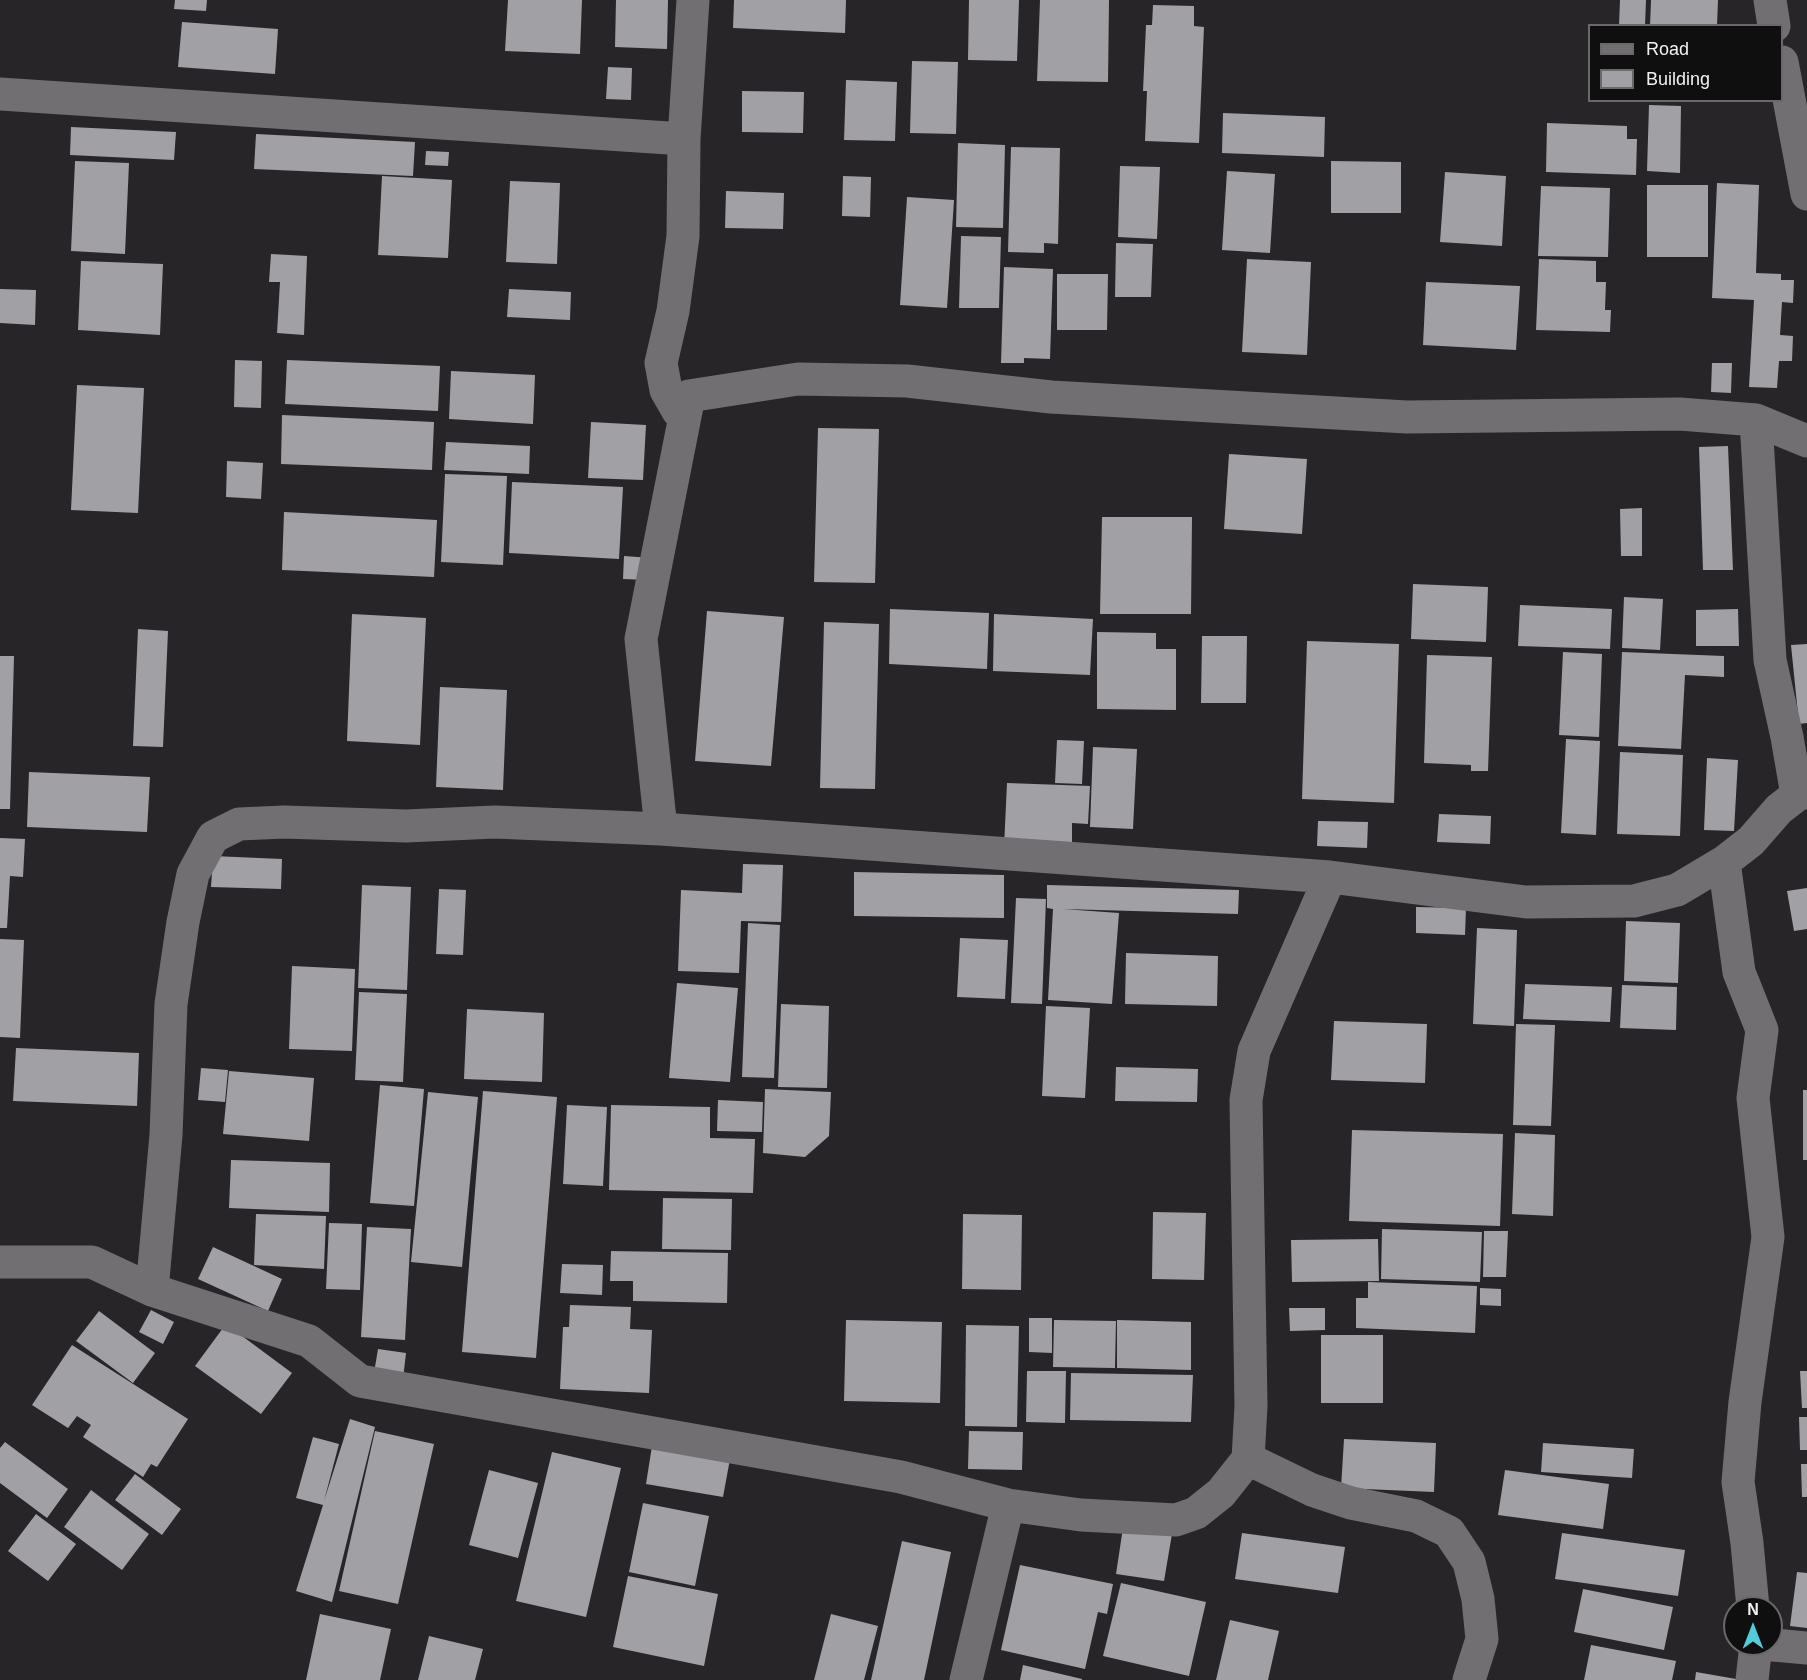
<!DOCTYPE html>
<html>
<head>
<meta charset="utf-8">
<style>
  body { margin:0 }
  #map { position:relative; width:1807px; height:1680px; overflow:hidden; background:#282528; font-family:Arial,sans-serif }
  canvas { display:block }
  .legend { position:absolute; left:1588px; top:24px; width:195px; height:78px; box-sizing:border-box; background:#100f10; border:2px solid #6a696a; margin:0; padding:8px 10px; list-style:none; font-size:18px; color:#f2f0f2 }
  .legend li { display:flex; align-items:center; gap:12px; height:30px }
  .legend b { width:30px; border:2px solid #6a696a }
  .north { position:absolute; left:1723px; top:1596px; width:60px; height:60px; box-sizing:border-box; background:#100f10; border:2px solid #6a696a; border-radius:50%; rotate:0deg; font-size:16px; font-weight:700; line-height:24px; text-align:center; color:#f2f0f2 }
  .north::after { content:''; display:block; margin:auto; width:21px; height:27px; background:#53cbda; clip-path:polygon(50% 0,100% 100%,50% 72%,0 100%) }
</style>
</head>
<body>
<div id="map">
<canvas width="1807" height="1680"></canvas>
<ul class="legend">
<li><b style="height:8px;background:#726f72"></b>Road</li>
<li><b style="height:16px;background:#a1a0a4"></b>Building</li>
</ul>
<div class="north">N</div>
</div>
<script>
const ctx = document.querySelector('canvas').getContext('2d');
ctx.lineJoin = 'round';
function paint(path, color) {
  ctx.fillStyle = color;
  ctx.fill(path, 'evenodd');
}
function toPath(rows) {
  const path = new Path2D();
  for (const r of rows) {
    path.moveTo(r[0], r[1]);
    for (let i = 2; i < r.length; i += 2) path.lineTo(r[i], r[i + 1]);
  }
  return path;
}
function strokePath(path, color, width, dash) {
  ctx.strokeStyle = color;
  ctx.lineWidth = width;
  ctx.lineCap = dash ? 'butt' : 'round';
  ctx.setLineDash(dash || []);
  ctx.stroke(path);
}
paint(toPath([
  [175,0,207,0,206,11,174,9],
  [508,0,582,0,580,54,505,51],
  [616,0,668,0,667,49,615,47],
  [734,0,846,0,845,33,733,28],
  [969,0,1019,0,1017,61,968,60],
  [1040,0,1109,0,1108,82,1037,81],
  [1620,0,1646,0,1645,26,1619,26],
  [1651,0,1718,0,1717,26,1650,26],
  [1153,5,1194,6,1194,26,1204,27,1199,143,1145,141,1147,91,1143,91,1146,25,1152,25],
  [182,22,278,29,275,74,178,67],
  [912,61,958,62,956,134,910,133],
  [608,67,632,68,631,100,606,99],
  [846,80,897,82,895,141,844,140],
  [742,91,804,92,803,133,742,132],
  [1649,105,1681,106,1680,173,1647,171],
  [1223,113,1325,117,1324,157,1222,153],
  [1547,123,1627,126,1627,139,1637,139,1636,175,1546,172],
  [71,127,176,132,174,160,70,155],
  [256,134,415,142,413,176,254,169],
  [958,143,1005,145,1003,228,956,227],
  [1011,147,1060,148,1058,244,1044,243,1044,253,1008,252],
  [426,151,449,152,448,166,425,165],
  [75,161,129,163,125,254,71,251],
  [1331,161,1401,162,1401,213,1331,213],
  [1120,166,1160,167,1157,239,1118,237],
  [1227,171,1275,174,1270,253,1222,250],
  [1445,172,1506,176,1502,246,1440,242],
  [382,176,452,180,448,258,378,255],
  [843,176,871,177,870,217,842,216],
  [510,181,560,183,557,264,506,262],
  [1717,183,1759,185,1756,273,1781,274,1781,280,1794,280,1793,303,1782,302,1780,335,1793,336,1792,361,1779,361,1777,388,1749,387,1754,300,1712,298],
  [1647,185,1708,185,1708,257,1647,257],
  [1541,186,1610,188,1608,257,1538,256],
  [726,191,784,193,783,229,725,228],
  [907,197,954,200,947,308,900,305],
  [961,236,1001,237,999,308,959,308],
  [1116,243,1153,244,1151,297,1115,297],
  [271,254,307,256,304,335,277,333,280,282,269,282],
  [1247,259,1311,262,1307,355,1242,352],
  [1539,259,1596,261,1596,282,1606,282,1605,310,1611,310,1610,332,1536,330],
  [81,261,163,264,160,335,78,330],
  [1004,267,1053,269,1050,359,1024,358,1024,363,1001,363],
  [1057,274,1108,274,1107,330,1057,330],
  [1426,282,1520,286,1516,350,1423,345],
  [0,289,36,290,35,325,0,323],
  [509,289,571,292,570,320,507,317],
  [235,360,262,361,261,408,234,407],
  [287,360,440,366,438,411,285,404],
  [1712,363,1732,363,1731,393,1711,392],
  [451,371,535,375,533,424,449,419],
  [77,385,144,388,138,513,71,510],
  [282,415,434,422,432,470,281,464],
  [591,422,646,425,643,480,588,478],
  [818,428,879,429,875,583,814,582],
  [446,442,530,446,529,474,444,470],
  [1728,446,1733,570,1703,570,1699,447],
  [1229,454,1307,459,1302,534,1224,529],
  [227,461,263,463,261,499,226,497],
  [445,474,507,476,503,565,441,562],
  [512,482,623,487,619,559,509,553],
  [1642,508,1642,556,1621,556,1620,509],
  [284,512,437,520,434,577,282,570],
  [1102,517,1192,517,1191,614,1100,614],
  [624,556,651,558,649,580,623,579],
  [1413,584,1488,587,1486,642,1411,639],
  [1624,597,1663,599,1660,650,1622,648],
  [1520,605,1612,609,1610,649,1518,646],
  [890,609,989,613,987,669,889,664],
  [1738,609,1739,646,1696,646,1696,610],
  [707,611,784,617,771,766,695,761],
  [352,614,426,618,420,745,347,741],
  [994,614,1093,619,1090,675,993,671],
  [824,622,879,624,875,789,820,788],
  [138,629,168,631,163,747,133,746],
  [1097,632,1156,633,1156,649,1176,649,1176,710,1097,709],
  [1202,636,1247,636,1246,703,1201,703],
  [1307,641,1399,644,1394,803,1302,799],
  [1807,644,1807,723,1799,724,1791,645],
  [1563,652,1602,654,1599,737,1559,735],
  [1622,652,1724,656,1724,677,1685,675,1681,749,1618,746],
  [1427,655,1492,657,1488,771,1471,771,1471,765,1424,763],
  [0,656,14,656,10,809,0,809],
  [440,687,507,690,503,790,436,787],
  [1566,739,1600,741,1596,835,1561,833],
  [1057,740,1084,741,1082,784,1055,783],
  [1093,747,1137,749,1133,829,1090,827],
  [1620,752,1683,755,1680,836,1617,834],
  [1707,758,1738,760,1734,831,1704,830],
  [29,772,150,777,147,832,27,827],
  [1007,783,1090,786,1088,824,1072,823,1072,850,1004,847],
  [1439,814,1491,816,1490,844,1437,842],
  [1318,821,1368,822,1367,848,1317,846],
  [0,838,25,839,23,877,10,876,7,928,0,928],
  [213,856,282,859,281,889,211,887],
  [743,864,783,865,781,922,741,921,739,973,678,971,681,890,742,893],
  [854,872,1004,875,1004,918,854,916],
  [362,885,411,887,407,990,358,988],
  [1047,885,1239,890,1238,914,1063,909,1119,913,1112,1004,1048,1000,1053,909,1047,908],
  [1807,888,1807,929,1794,931,1787,891],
  [439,889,466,890,463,955,436,954],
  [1016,898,1046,899,1042,1004,1011,1003],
  [1416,907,1466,908,1465,935,1416,933],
  [1626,921,1680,923,1678,983,1624,981],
  [748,923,780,925,774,1078,742,1077],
  [1477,928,1517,930,1514,1026,1473,1024],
  [960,938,1008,940,1005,999,957,997],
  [0,939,24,940,20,1038,0,1037],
  [1126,953,1218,956,1217,1006,1125,1004],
  [292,966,355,969,352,1051,289,1049],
  [677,983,738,988,730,1082,669,1078],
  [1525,984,1612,987,1610,1022,1523,1019],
  [1622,985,1677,987,1676,1030,1620,1028],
  [359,992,407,994,403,1082,355,1080],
  [781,1004,829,1006,827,1088,778,1087],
  [1046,1006,1090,1008,1085,1098,1042,1096],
  [467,1009,544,1013,542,1082,464,1079],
  [1334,1021,1427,1024,1425,1083,1331,1080],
  [1516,1024,1555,1025,1551,1126,1513,1125],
  [16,1048,139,1053,137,1106,13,1101],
  [1116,1067,1198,1069,1197,1102,1115,1101],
  [201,1068,228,1070,225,1102,198,1100],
  [229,1071,314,1078,309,1141,223,1134],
  [380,1085,424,1089,414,1206,370,1203],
  [765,1089,831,1092,829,1136,805,1157,763,1153],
  [1803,1090,1807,1090,1807,1160,1803,1160],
  [483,1091,557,1097,536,1358,462,1352],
  [428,1092,478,1097,462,1267,411,1262],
  [718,1100,763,1102,762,1132,717,1131],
  [567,1105,607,1107,603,1186,563,1184],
  [611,1105,710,1107,710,1138,755,1139,753,1193,609,1190],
  [1352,1130,1503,1134,1500,1226,1349,1221],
  [1515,1133,1555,1135,1553,1216,1512,1214],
  [231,1160,330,1163,329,1212,229,1208],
  [663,1198,732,1199,731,1250,662,1249],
  [1153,1212,1206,1213,1204,1280,1152,1279],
  [256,1214,326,1216,324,1269,254,1265],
  [963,1214,1022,1215,1021,1290,962,1289],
  [329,1223,362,1224,360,1290,326,1289],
  [367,1227,411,1229,405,1340,361,1337],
  [1382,1229,1482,1232,1480,1282,1381,1279],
  [1484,1231,1508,1231,1506,1277,1483,1277],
  [1378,1239,1379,1281,1292,1282,1291,1240],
  [213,1247,282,1279,268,1311,198,1279],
  [611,1251,728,1253,727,1303,633,1301,633,1281,610,1281],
  [562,1264,603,1265,602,1295,560,1293],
  [1368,1282,1477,1286,1475,1333,1356,1328,1356,1298,1368,1298],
  [1480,1288,1501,1289,1501,1306,1480,1305],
  [570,1305,631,1307,630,1329,652,1330,649,1393,560,1389,563,1327,569,1327],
  [1289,1308,1325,1308,1325,1330,1290,1331],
  [151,1310,174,1322,163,1344,139,1332],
  [99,1311,155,1353,133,1383,76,1341],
  [1029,1318,1052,1318,1052,1353,1029,1352],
  [846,1320,942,1322,940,1403,844,1401],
  [1054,1320,1116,1321,1115,1368,1053,1367],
  [1117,1320,1191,1322,1191,1370,1117,1368],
  [226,1324,292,1373,261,1414,195,1366],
  [966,1325,1019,1326,1017,1427,965,1426],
  [1321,1335,1383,1335,1383,1403,1321,1403],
  [72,1345,188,1419,157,1467,151,1464,143,1477,83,1437,91,1425,77,1416,68,1428,32,1405],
  [378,1349,406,1353,403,1379,374,1373],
  [1027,1371,1066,1371,1065,1423,1026,1422],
  [1800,1371,1807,1371,1807,1408,1802,1408],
  [1071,1373,1193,1375,1191,1422,1070,1420],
  [1799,1417,1807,1417,1807,1450,1800,1450],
  [350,1419,375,1427,332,1602,296,1591,323,1505,296,1498,313,1437,339,1444,324,1501],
  [375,1431,434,1444,398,1604,339,1591],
  [969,1431,1023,1432,1022,1470,968,1469],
  [1344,1439,1436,1443,1434,1492,1341,1488],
  [5,1442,68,1489,47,1518,0,1483,0,1448],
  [1543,1443,1634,1449,1632,1478,1541,1472],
  [652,1446,730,1459,723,1497,646,1484],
  [552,1452,621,1468,586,1617,516,1601],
  [1801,1464,1807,1464,1807,1497,1802,1497],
  [489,1470,538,1483,518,1558,469,1545],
  [1505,1470,1609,1484,1603,1529,1498,1515],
  [135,1474,181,1509,162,1535,115,1500],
  [91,1490,149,1534,122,1570,64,1527],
  [643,1503,709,1516,695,1586,629,1572],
  [36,1514,76,1544,48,1581,8,1551],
  [1124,1521,1173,1528,1164,1581,1116,1574],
  [1242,1533,1345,1547,1338,1593,1235,1579],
  [1562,1533,1685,1550,1678,1596,1555,1579],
  [902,1541,951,1552,924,1680,871,1680],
  [1020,1565,1113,1584,1107,1614,1098,1612,1085,1669,1001,1650],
  [1797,1572,1807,1573,1807,1628,1790,1626],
  [628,1576,718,1594,704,1666,613,1647],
  [1121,1583,1206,1602,1189,1676,1103,1656],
  [1583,1589,1673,1607,1664,1650,1574,1632],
  [320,1614,391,1629,380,1680,306,1680],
  [831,1614,878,1626,864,1680,814,1680],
  [1230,1620,1279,1631,1268,1680,1216,1680],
  [429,1636,483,1649,475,1680,418,1680],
  [1591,1645,1676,1661,1672,1680,1584,1680],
  [1023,1665,1082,1679,1082,1680,1020,1680],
  [1696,1672,1736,1679,1736,1680,1695,1680]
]), '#a1a0a4');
strokePath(toPath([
  [693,0,684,139,683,236,673,311,661,363,666,390,678,411,689,396,798,379,907,381,1051,397,1407,417,1680,414,1756,420,1807,441],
  [1770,0,1774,26],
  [1782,62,1807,194],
  [0,94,684,139],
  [1756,420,1770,660,1787,737,1797,795],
  [661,829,641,639,689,396],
  [0,1262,92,1262,152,1290,309,1341,360,1381,901,1477,1008,1505,1081,1515,1176,1520,1196,1513,1221,1493,1248,1459,1251,1406,1246,1100,1254,1051,1330,877],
  [152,1290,166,1135,171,1004,183,922,193,874,213,837,239,824,284,822,406,826,495,822,661,829,1330,877,1526,902,1634,901,1677,890,1724,862],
  [1248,1459,1312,1490,1351,1503,1416,1516,1449,1532,1469,1562,1478,1599,1482,1639,1469,1680],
  [1753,1608,1747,1543,1738,1482,1745,1402,1768,1237,1753,1098,1762,1030,1739,972,1724,862,1751,841,1779,809,1797,795,1807,792],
  [1763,1644,1807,1648],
  [966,1680,1008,1505],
  [1752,1680,1756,1644]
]), '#726f72', 33);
</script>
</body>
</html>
